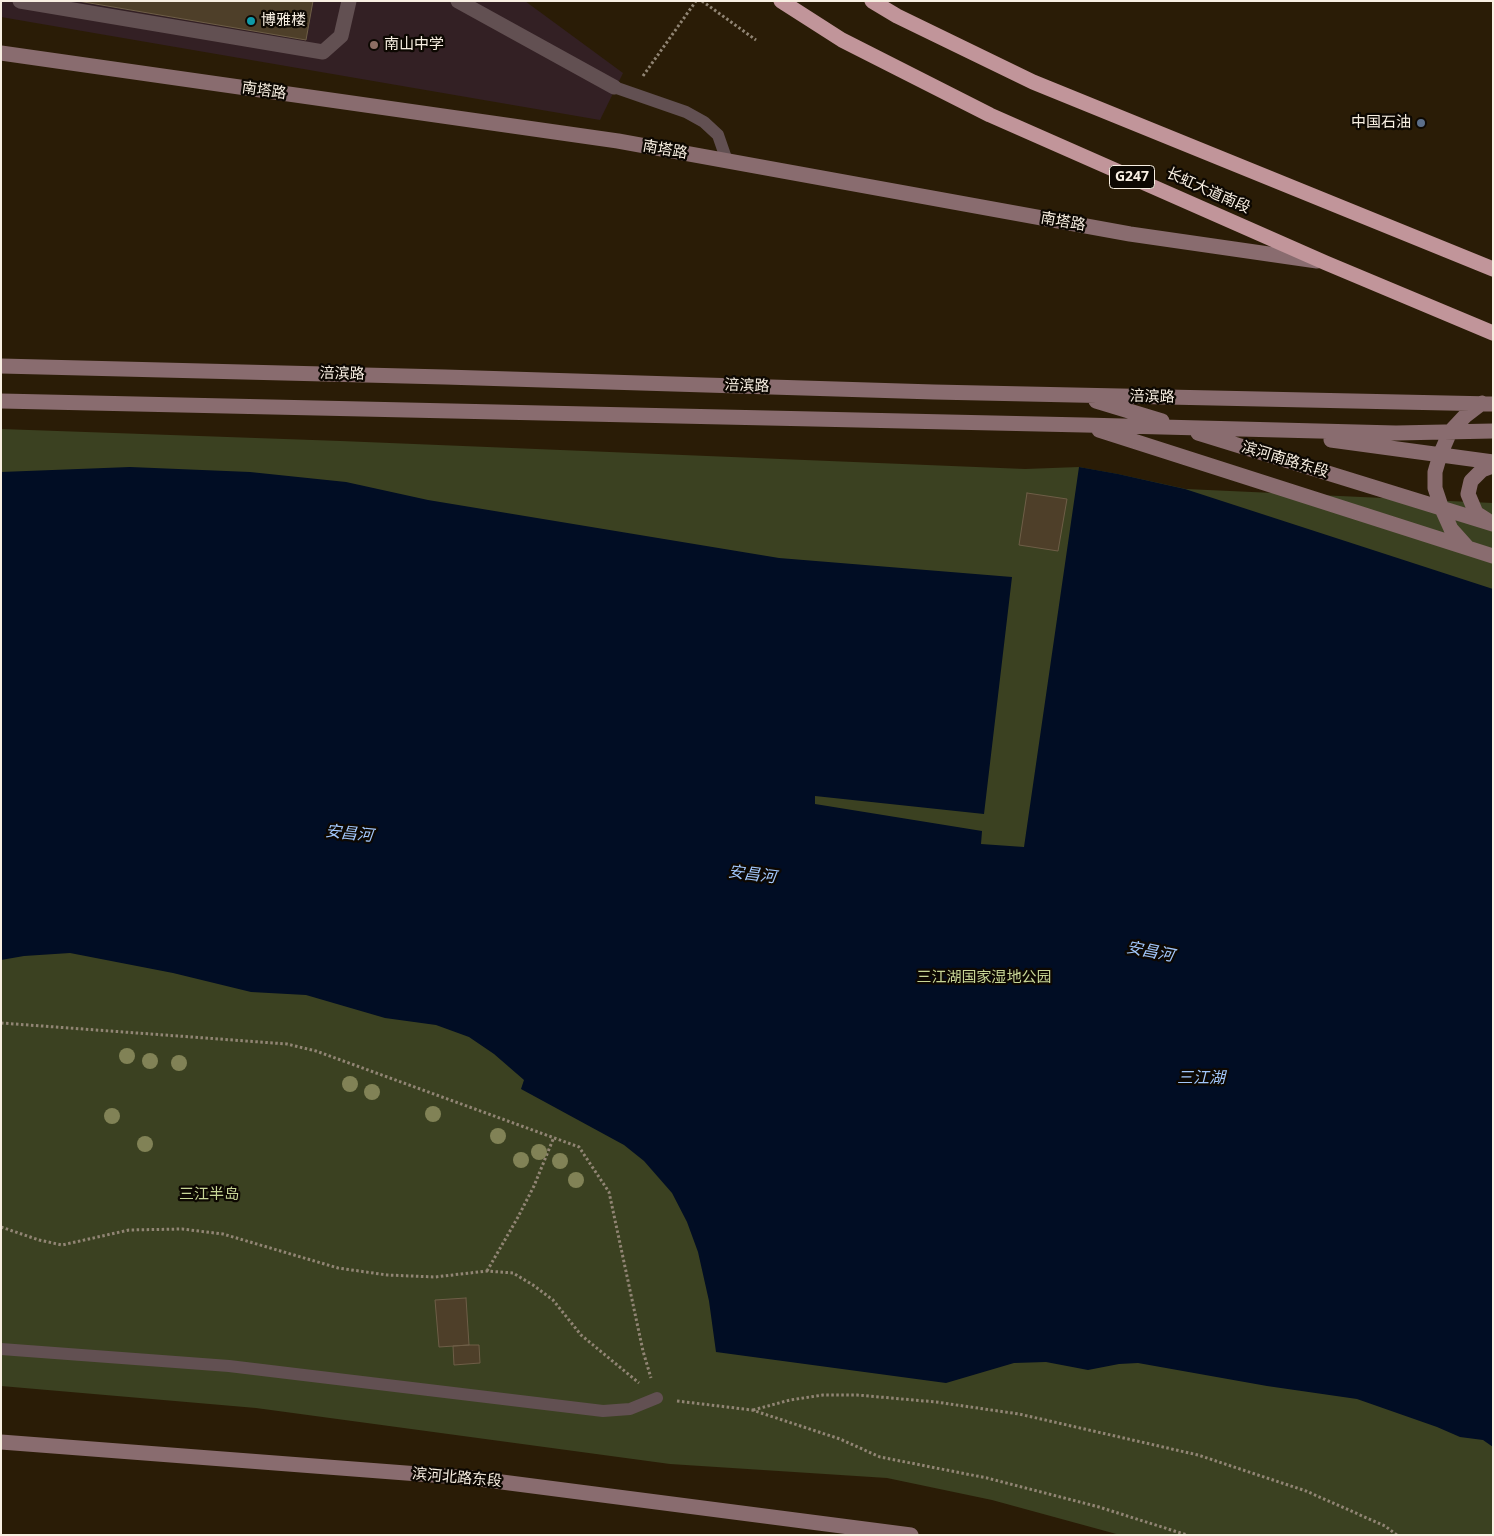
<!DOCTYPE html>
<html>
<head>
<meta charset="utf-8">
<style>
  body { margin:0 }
  #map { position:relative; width:1494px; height:1536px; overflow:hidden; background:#2a1c06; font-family:"Open Sans",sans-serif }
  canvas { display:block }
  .frame { position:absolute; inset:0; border:2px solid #f8efe2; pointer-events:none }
</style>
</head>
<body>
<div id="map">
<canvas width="1494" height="1536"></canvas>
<div class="frame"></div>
</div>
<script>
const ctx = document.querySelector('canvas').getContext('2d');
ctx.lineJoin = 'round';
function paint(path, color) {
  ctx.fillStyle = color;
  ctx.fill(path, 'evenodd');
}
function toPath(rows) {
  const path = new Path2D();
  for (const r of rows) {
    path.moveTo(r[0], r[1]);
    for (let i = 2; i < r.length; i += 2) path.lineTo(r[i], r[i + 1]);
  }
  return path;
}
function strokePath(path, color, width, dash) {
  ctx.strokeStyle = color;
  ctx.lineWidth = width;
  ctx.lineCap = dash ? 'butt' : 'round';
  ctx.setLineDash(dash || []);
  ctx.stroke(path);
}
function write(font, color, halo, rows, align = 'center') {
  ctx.font = font + ' "Open Sans","Noto Sans SC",sans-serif';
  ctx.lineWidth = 4.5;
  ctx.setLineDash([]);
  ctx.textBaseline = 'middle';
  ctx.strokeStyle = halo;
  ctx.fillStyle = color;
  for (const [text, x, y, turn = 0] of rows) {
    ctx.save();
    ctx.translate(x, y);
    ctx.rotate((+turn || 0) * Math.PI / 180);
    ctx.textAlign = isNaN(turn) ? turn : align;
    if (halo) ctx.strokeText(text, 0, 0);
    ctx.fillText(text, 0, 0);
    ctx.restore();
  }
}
paint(toPath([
  [1,1,525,1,623,73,600,120,1,17]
]), '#332024');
paint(toPath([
  [1,429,341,441,1025,469,1079,467,1118,474,1186,489,1493,503,1493,1535,1120,1535,992,1500,887,1478,670,1464,256,1408,1,1386]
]), '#3b4121');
paint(toPath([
  [130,467,250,472,346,482,428,500,779,558,1012,577,984,814,815,796,815,804,982,831,981,844,1024,847,1079,467,1118,474,1185,489,1493,589,1493,1447,1483,1440,1460,1437,1437,1427,1357,1399,1267,1386,1138,1363,1119,1364,1088,1370,1046,1362,1014,1363,946,1383,716,1352,709,1301,698,1252,687,1222,672,1193,644,1161,624,1145,521,1089,524,1080,494,1054,469,1037,436,1025,385,1018,306,995,251,992,173,973,70,953,24,956,1,960,1,472]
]), '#010d24');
const building = toPath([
  [78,1,313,1,306,40,78,1],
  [1027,493,1067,499,1058,551,1019,545,1027,493],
  [466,1298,469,1345,439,1347,435,1300,466,1298],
  [469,1345,479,1345,480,1363,454,1365,453,1346,469,1345]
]);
paint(building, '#4e3f29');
strokePath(building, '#6e5e47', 1);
strokePath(toPath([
  [702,1,756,40],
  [643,76,696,1],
  [1,1023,287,1044,316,1051,579,1147,609,1192,643,1351,651,1378],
  [1,1227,39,1240,62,1245,129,1230,182,1229,223,1234,338,1268,387,1275,435,1277,487,1271,513,1273,533,1285,553,1300,581,1335,639,1383],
  [487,1271,518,1217,534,1186,554,1137],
  [677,1401,752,1410,840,1439,880,1457,987,1478,1099,1507,1187,1535],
  [753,1410,790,1400,823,1395,857,1395,936,1402,1019,1414,1198,1455,1306,1491,1385,1526,1397,1535]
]), '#918574', 3, [2.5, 2.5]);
strokePath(toPath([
  [614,87,686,112,704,122,718,135,727,161],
  [1,1349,229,1366,603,1411,630,1409,657,1398]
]), '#625052', 12);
strokePath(toPath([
  [20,1,323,52,341,36,349,1],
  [458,1,614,87]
]), '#625052', 15);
strokePath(toPath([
  [1,53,618,141,1130,234,1317,261],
  [1,366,445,377,934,392,1493,404],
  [1,401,1084,425,1396,433,1493,431],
  [1096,401,1162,421],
  [1099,430,1493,556],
  [1198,433,1493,524],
  [1331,440,1493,462],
  [1487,520,1476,513,1468,494,1471,481,1482,470,1493,466],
  [1468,548,1451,529,1442,509,1435,488,1435,472,1440,455,1450,432,1465,416,1482,403],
  [1,1442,471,1478,911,1535]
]), '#896c6f', 15);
strokePath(toPath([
  [781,1,842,40,990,115,1326,263,1493,333],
  [872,1,897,16,1033,82,1493,269]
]), '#c1959a', 15);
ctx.fillStyle = '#818256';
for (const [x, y] of [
  [127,1056],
  [150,1061],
  [179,1063],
  [350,1084],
  [372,1092],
  [433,1114],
  [112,1116],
  [498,1136],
  [145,1144],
  [539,1152],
  [521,1160],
  [560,1161],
  [576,1180]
]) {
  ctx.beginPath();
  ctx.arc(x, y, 8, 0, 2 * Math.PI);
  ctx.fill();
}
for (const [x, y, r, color] of [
  [251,21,5,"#0f9aa8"],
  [374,45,5,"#8d6e63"],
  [1421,123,5,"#5c6f8a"]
]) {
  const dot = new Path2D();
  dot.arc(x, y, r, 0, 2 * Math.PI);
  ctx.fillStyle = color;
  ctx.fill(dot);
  strokePath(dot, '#0d0802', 2);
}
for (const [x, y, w] of [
  [1132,177,45]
]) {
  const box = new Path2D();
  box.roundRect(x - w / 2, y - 11.5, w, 23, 4);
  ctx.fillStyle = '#0d0802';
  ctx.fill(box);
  strokePath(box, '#f8efe2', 1);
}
write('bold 14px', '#f8efe2', null, [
  ["G247",1132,177]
]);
write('15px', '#f8efe2', '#0d0802', [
  ["博雅楼",261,21],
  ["南山中学",384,45],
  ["中国石油",1411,123,"right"]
], 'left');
write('15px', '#f8efe2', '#0d0802', [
  ["南塔路",264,91,8],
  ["南塔路",665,150,10],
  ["长虹大道南段",1208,191,24],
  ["南塔路",1063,222,10],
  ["涪滨路",342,374,1],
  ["涪滨路",747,386,2],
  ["涪滨路",1152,397,1],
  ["滨河南路东段",1285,460,17],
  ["滨河北路东段",457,1478,5]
]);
write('15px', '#c8d697', '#0d0802', [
  ["三江湖国家湿地公园",984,978],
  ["三江半岛",209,1195]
]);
write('italic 16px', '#a2c7fb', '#0d0802', [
  ["安昌河",349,834,6],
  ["安昌河",752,875,7],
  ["安昌河",1150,952,11],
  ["三江湖",1201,1078]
]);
</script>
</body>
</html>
